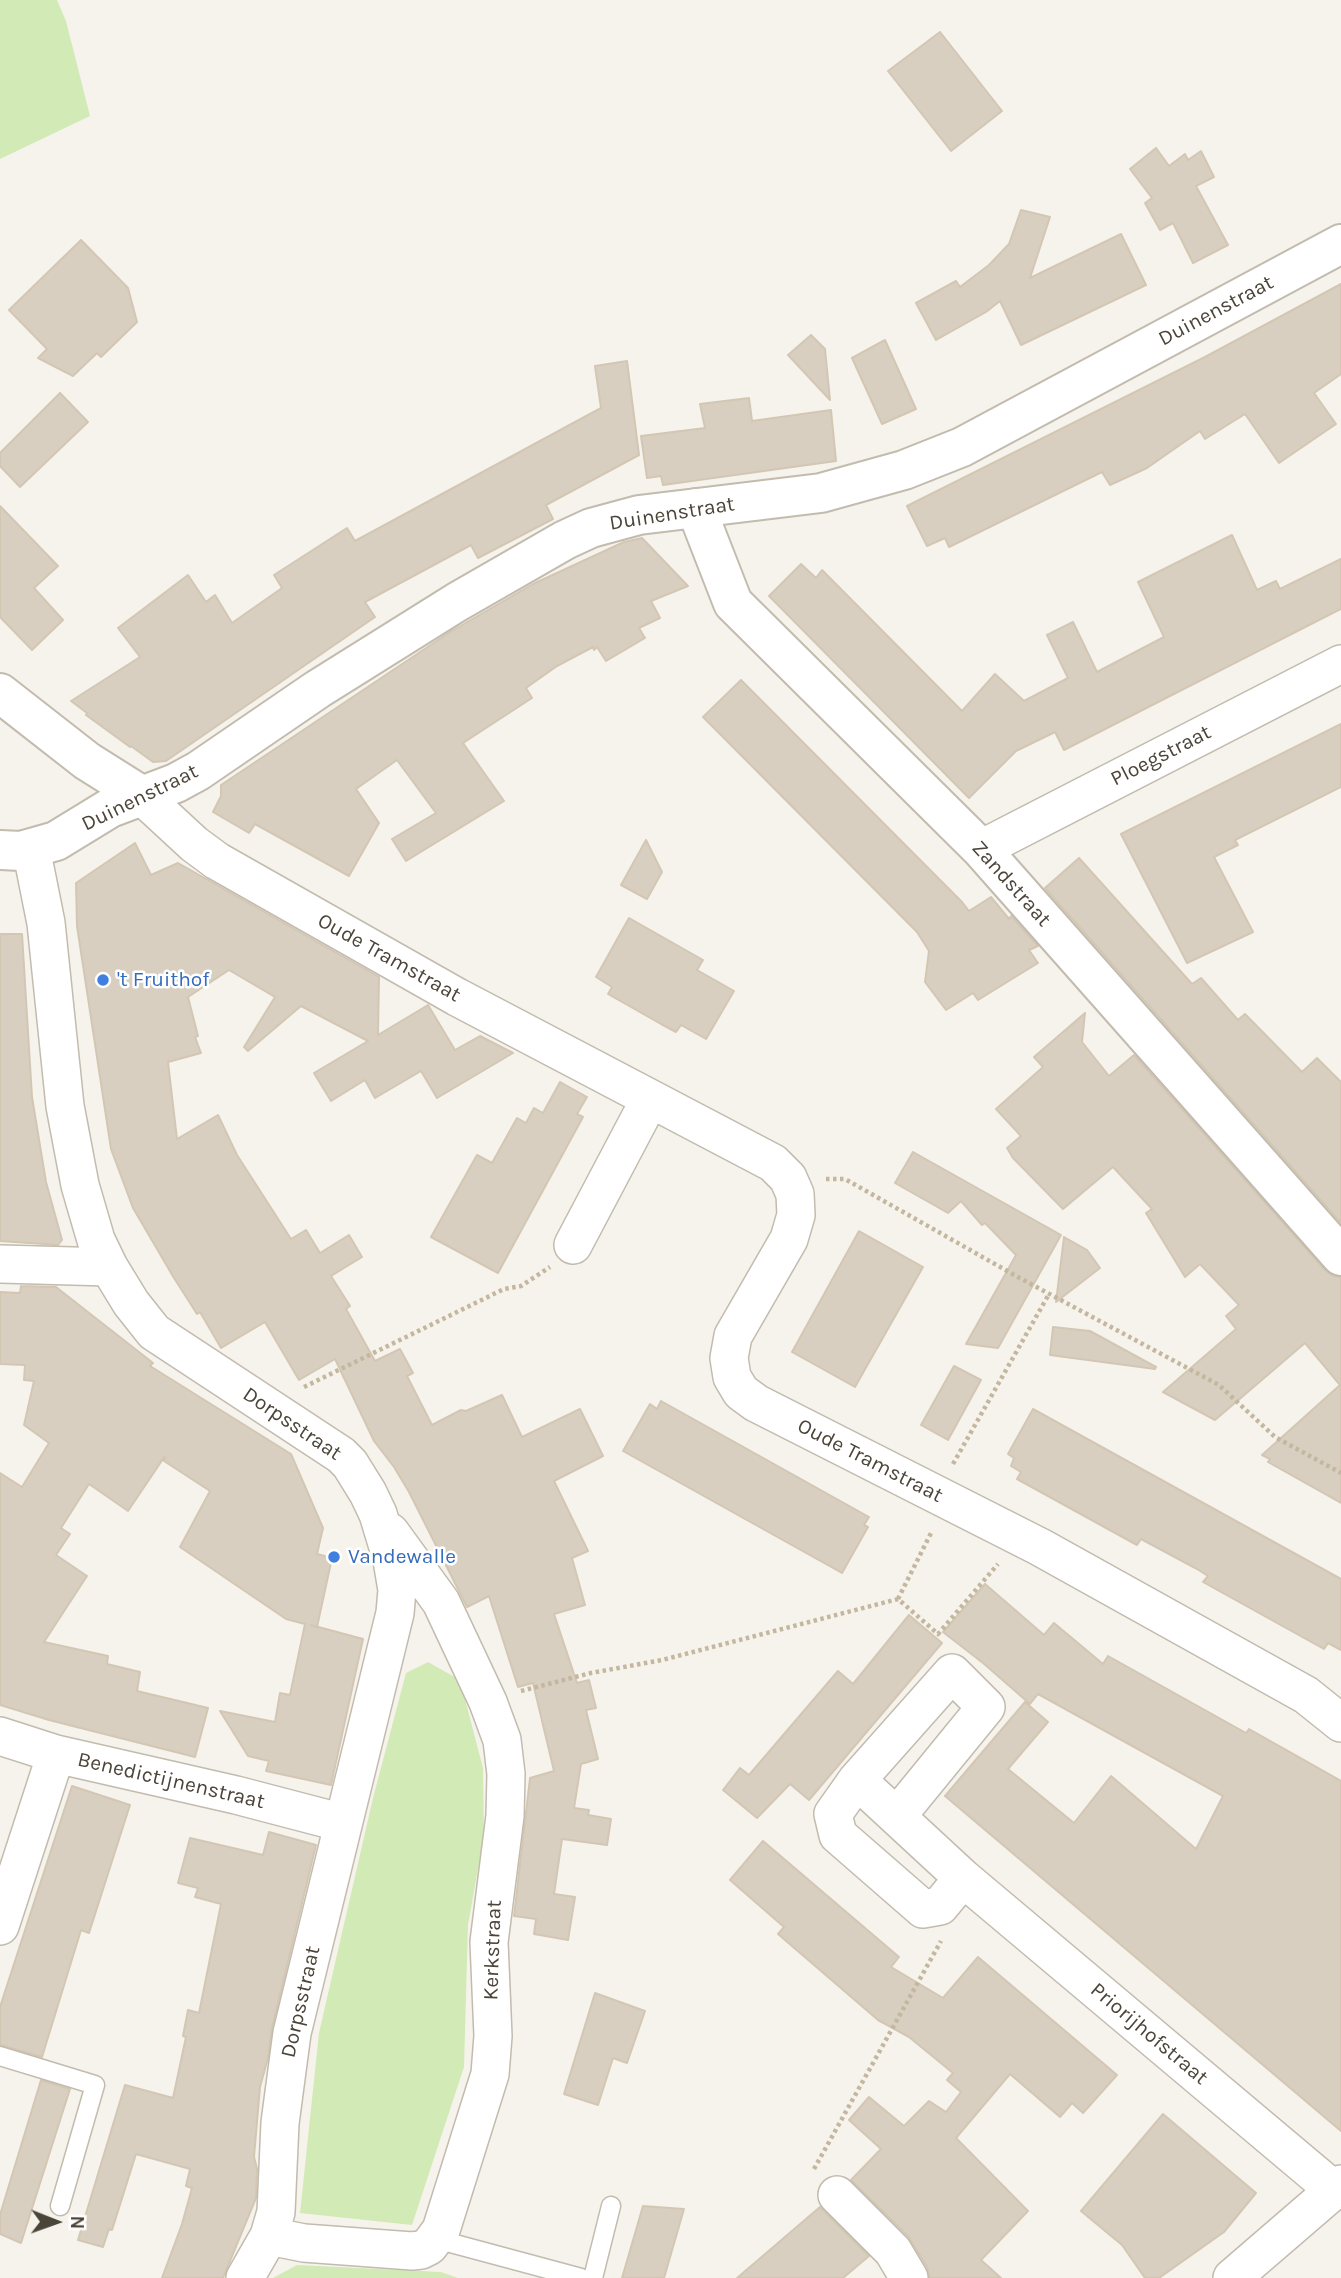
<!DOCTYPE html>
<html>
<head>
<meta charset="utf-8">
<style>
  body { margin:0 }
  #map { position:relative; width:1341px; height:2278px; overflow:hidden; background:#f6f3ec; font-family:Karla,sans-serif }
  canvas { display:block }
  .north { position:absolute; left:21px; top:2187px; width:70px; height:70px; -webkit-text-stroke:5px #fff; paint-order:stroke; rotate:91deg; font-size:19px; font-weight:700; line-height:28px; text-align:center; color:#4b4439 }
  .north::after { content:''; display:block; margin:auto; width:24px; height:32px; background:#4b4439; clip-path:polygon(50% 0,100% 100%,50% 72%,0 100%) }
</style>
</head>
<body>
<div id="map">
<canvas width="1341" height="2278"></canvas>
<div class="north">N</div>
</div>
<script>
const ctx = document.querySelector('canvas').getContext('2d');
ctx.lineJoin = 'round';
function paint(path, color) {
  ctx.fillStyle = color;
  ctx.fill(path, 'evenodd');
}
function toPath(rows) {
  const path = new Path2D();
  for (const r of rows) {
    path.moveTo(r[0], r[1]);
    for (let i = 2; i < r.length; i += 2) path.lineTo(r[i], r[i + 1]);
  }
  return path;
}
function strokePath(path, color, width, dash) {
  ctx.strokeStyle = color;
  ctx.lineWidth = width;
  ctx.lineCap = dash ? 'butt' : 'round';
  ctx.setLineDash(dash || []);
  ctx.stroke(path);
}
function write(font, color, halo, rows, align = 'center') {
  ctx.font = font + ' Karla,sans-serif';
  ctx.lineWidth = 5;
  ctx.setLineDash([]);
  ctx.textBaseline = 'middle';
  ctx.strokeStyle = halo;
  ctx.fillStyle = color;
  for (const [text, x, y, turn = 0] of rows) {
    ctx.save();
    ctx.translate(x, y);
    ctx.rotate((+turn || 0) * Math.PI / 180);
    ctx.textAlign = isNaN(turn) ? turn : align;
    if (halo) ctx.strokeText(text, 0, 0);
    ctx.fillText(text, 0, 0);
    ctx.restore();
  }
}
paint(toPath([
  [0,0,57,0,66,21,90,116,0,159],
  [428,1662,460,1680,483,1768,484,1835,468,1925,464,2067,412,2225,300,2213,319,2033,373,1798,406,1673],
  [297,2265,441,2272,458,2278,273,2278]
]), '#d2eab5');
const building = toPath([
  [940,32,1002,111,951,151,888,71,940,32],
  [1156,148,1169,166,1185,154,1188,160,1201,151,1214,177,1196,186,1228,245,1193,263,1173,223,1160,230,1145,203,1152,198,1130,169,1156,148],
  [1021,210,1050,217,1030,278,1121,234,1146,285,1021,345,1000,301,986,312,936,340,916,303,956,281,960,287,989,265,1009,244,1021,210],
  [81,240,128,288,137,322,101,357,97,353,73,376,38,358,47,349,9,310,81,240],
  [1341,284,1341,374,1314,393,1336,424,1279,463,1245,414,1205,439,1200,431,1147,468,1110,485,1102,472,949,547,945,538,927,546,907,506,1205,357,1341,284],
  [811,335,825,349,830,400,788,355,811,335],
  [885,340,916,409,882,424,852,358,885,340],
  [627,361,639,455,546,505,553,519,478,558,471,545,365,602,375,617,166,761,153,762,131,746,130,747,86,715,87,713,71,701,140,657,118,628,188,575,206,602,215,595,232,623,282,588,274,575,347,528,355,541,601,408,595,366,627,361],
  [60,393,88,422,20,487,0,466,0,453,60,393],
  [749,398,752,421,831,410,836,461,663,485,661,476,647,478,641,436,705,428,700,404,749,398],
  [0,506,58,566,34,588,63,620,32,650,0,617,0,506],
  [1232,535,1257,590,1276,581,1280,589,1341,559,1341,609,1064,750,1055,732,1016,751,969,798,769,596,801,564,816,578,822,570,962,711,995,674,1024,701,1068,678,1047,635,1073,622,1097,672,1164,637,1138,582,1232,535],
  [642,538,688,586,651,601,660,618,639,628,645,638,606,661,597,647,594,650,593,647,557,666,526,688,532,698,463,743,504,801,406,861,392,839,436,813,397,760,356,789,379,823,349,876,255,824,249,833,213,812,221,796,221,785,450,632,533,584,624,542,642,538],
  [741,680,962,902,969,911,991,897,1009,919,1011,916,1038,946,1029,950,1038,963,978,1000,973,993,946,1010,925,982,929,951,917,932,703,717,741,680],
  [1341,724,1341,787,1235,840,1238,845,1214,857,1253,932,1187,963,1121,834,1341,724],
  [646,840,662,872,647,899,621,885,646,840],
  [135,843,151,875,178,863,379,977,378,1035,428,1005,455,1050,480,1036,513,1053,437,1098,421,1071,375,1098,365,1080,331,1101,314,1073,368,1041,301,1006,248,1051,244,1047,275,997,229,970,188,997,198,1036,195,1037,201,1053,168,1062,177,1139,218,1115,237,1155,291,1239,306,1230,320,1253,349,1235,362,1257,331,1276,350,1306,346,1309,375,1361,400,1349,413,1373,407,1376,432,1425,461,1410,466,1411,502,1395,522,1437,580,1409,603,1456,554,1481,588,1551,572,1558,585,1605,554,1614,577,1683,589,1680,596,1708,586,1710,598,1759,581,1764,574,1808,589,1810,588,1815,611,1819,607,1845,562,1839,554,1894,575,1897,568,1940,534,1934,536,1919,514,1916,530,1778,554,1771,533,1683,518,1687,489,1596,467,1607,409,1492,394,1467,374,1441,335,1359,299,1380,265,1322,221,1348,200,1312,197,1314,174,1278,133,1208,111,1149,77,926,76,883,135,843],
  [1079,858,1192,984,1201,978,1238,1020,1245,1014,1302,1072,1317,1058,1341,1082,1341,1223,1045,888,1079,858],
  [629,918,703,960,697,970,734,991,706,1039,681,1025,676,1032,661,1024,608,994,612,987,596,977,629,918],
  [0,934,22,934,32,1097,46,1182,62,1240,58,1245,0,1241,0,934],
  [1085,1013,1082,1042,1109,1076,1134,1055,1325,1270,1333,1276,1341,1277,1341,1503,1268,1462,1270,1459,1262,1455,1340,1385,1305,1343,1215,1420,1163,1392,1236,1329,1226,1316,1239,1305,1200,1264,1185,1277,1146,1213,1152,1209,1113,1167,1063,1209,1013,1158,1007,1148,1021,1136,996,1109,1043,1067,1034,1057,1085,1013],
  [560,1082,587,1097,577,1114,583,1117,498,1273,431,1237,477,1155,492,1163,517,1118,526,1123,534,1108,543,1113,560,1082],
  [913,1152,1061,1235,998,1348,966,1344,1016,1255,985,1223,982,1225,961,1201,948,1213,895,1183,913,1152],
  [859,1231,923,1267,855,1387,792,1352,859,1231],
  [1064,1237,1087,1250,1100,1268,1056,1302,1064,1237],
  [21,1286,56,1287,153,1363,150,1366,291,1454,323,1528,317,1554,332,1558,317,1627,311,1625,363,1639,331,1785,266,1771,269,1761,248,1756,220,1711,275,1722,280,1693,290,1695,305,1624,286,1619,180,1547,210,1491,164,1461,165,1456,128,1511,89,1484,61,1528,70,1534,56,1555,87,1576,44,1642,108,1656,107,1664,140,1672,137,1691,208,1708,195,1757,49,1720,0,1705,0,1473,22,1487,49,1443,24,1425,34,1381,24,1380,25,1365,0,1364,0,1292,20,1293,21,1286],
  [1053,1327,1090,1331,1156,1367,1155,1369,1050,1355,1053,1327],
  [954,1366,981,1380,948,1440,921,1425,954,1366],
  [661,1401,869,1517,864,1525,868,1527,842,1573,623,1451,650,1404,657,1409,661,1401],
  [1033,1409,1341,1579,1341,1650,1328,1643,1324,1649,1203,1582,1208,1576,1197,1569,1141,1539,1137,1545,1017,1479,1021,1472,1011,1466,1014,1458,1008,1454,1033,1409],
  [985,1584,1044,1635,1054,1623,1103,1664,1108,1656,1246,1733,1249,1729,1341,1781,1341,2131,945,1796,1025,1702,1048,1722,1008,1769,1074,1823,1111,1776,1196,1849,1223,1796,1038,1694,1030,1704,983,1663,943,1632,985,1584],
  [909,1615,942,1643,809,1800,790,1784,757,1818,723,1790,740,1768,749,1775,838,1671,853,1684,909,1615],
  [72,1786,130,1805,89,1933,81,1930,42,2057,0,2045,0,2007,72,1786],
  [269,1832,316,1845,272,2028,268,2058,260,2087,254,2157,257,2169,256,2198,223,2278,162,2278,182,2224,192,2188,186,2186,190,2169,136,2154,112,2230,109,2229,103,2247,78,2240,125,2085,173,2098,186,2037,183,2036,188,2010,199,2013,221,1904,195,1897,198,1888,178,1883,190,1838,263,1855,269,1832],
  [763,1841,899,1957,891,1967,943,1998,978,1957,1117,2075,1083,2113,1072,2103,1060,2117,1010,2074,956,2138,1028,2211,981,2260,1001,2278,930,2278,927,2267,908,2236,851,2180,881,2149,849,2120,869,2097,904,2126,929,2101,946,2112,961,2092,947,2080,953,2073,909,2037,878,2020,778,1934,784,1927,730,1880,763,1841],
  [595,1993,645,2011,627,2063,613,2058,598,2105,564,2094,595,1993],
  [41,2080,70,2089,21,2243,0,2234,0,2215,41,2080],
  [1163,2114,1256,2193,1224,2232,1159,2278,1145,2278,1122,2245,1081,2211,1163,2114],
  [643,2206,684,2209,664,2278,622,2278,643,2206],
  [820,2207,869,2256,843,2278,737,2278,820,2207]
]);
paint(building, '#d8cfc1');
strokePath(building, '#d3c7b4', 2);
const service = toPath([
  [0,2056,95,2085,60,2206],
  [436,2239,581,2278],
  [593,2278,611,2206]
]);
const minor = toPath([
  [141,795,194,844,217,861,457,997,773,1163,788,1178,795,1194,796,1215,789,1239,733,1336,729,1358,732,1377,741,1392,756,1403,1040,1547,1306,1695,1341,1723],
  [31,848,46,923,65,1106,80,1185,96,1240,109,1267,131,1303,154,1332,341,1455,350,1464,368,1493,378,1514,392,1560,397,1590,395,1613,292,2033,280,2123,276,2212,269,2236,245,2278],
  [981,849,1341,664],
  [573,1245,650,1099],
  [0,1264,109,1267],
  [0,1736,56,1754,236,1795,343,1823],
  [857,1780,963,1878,1334,2190],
  [897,1816,986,1707,952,1673,857,1780,833,1814,838,1835,923,1909,940,1906,963,1878],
  [0,1926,56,1754],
  [837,2195,893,2251,909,2278],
  [269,2236,304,2243,412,2251,421,2250,429,2246,441,2230,490,2074,493,2036,489,1942,505,1816,506,1774,502,1740,488,1702,441,1602,390,1532],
  [1232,2278,1341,2184]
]);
const tertiary = toPath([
  [696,508,733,603,981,849,1341,1256],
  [0,693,87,761,141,795],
  [0,850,21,851,56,841,110,808,176,783,198,771,318,689,457,602,565,540,591,528,639,515,821,493,904,470,962,447,1341,244]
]);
strokePath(service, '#c2bbae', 21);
strokePath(minor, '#c2bbae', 40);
strokePath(tertiary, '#c2bbae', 42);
strokePath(toPath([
  [826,1179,845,1179,1016,1276,1219,1385,1275,1437,1341,1473],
  [304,1387,504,1289,521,1286,550,1267],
  [953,1464,1049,1294],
  [898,1599,932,1531],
  [521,1691,591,1673,662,1660,898,1599,938,1634,998,1564],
  [814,2169,941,1941]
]), '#c4b79f', 4.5, [3.5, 3.5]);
strokePath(service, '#fff', 18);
strokePath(minor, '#fff', 37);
strokePath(tertiary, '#fff', 38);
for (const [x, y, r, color] of [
  [103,980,7,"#3f7fe0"],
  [334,1557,7,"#3f7fe0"]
]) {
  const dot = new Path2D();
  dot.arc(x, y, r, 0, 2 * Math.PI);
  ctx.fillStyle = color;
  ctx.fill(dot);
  strokePath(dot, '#fff', 2.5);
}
write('21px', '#4b4439', '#fff', [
  ["Duinenstraat",1216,311,-28],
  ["Duinenstraat",672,514,-9],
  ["Ploegstraat",1161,756,-27],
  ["Duinenstraat",140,798,-26],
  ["Zandstraat",1011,884,48],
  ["Oude Tramstraat",389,958,29],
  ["Dorpsstraat",292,1424,34],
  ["Oude Tramstraat",870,1461,27],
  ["Benedictijnenstraat",171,1781,13],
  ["Kerkstraat",493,1950,-88],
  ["Dorpsstraat",301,2002,-77],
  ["Priorijhofstraat",1149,2034,40]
]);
write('21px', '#366cbe', '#fff', [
  ["'t Fruithof",117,980],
  ["Vandewalle",348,1557]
], 'left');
</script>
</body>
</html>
